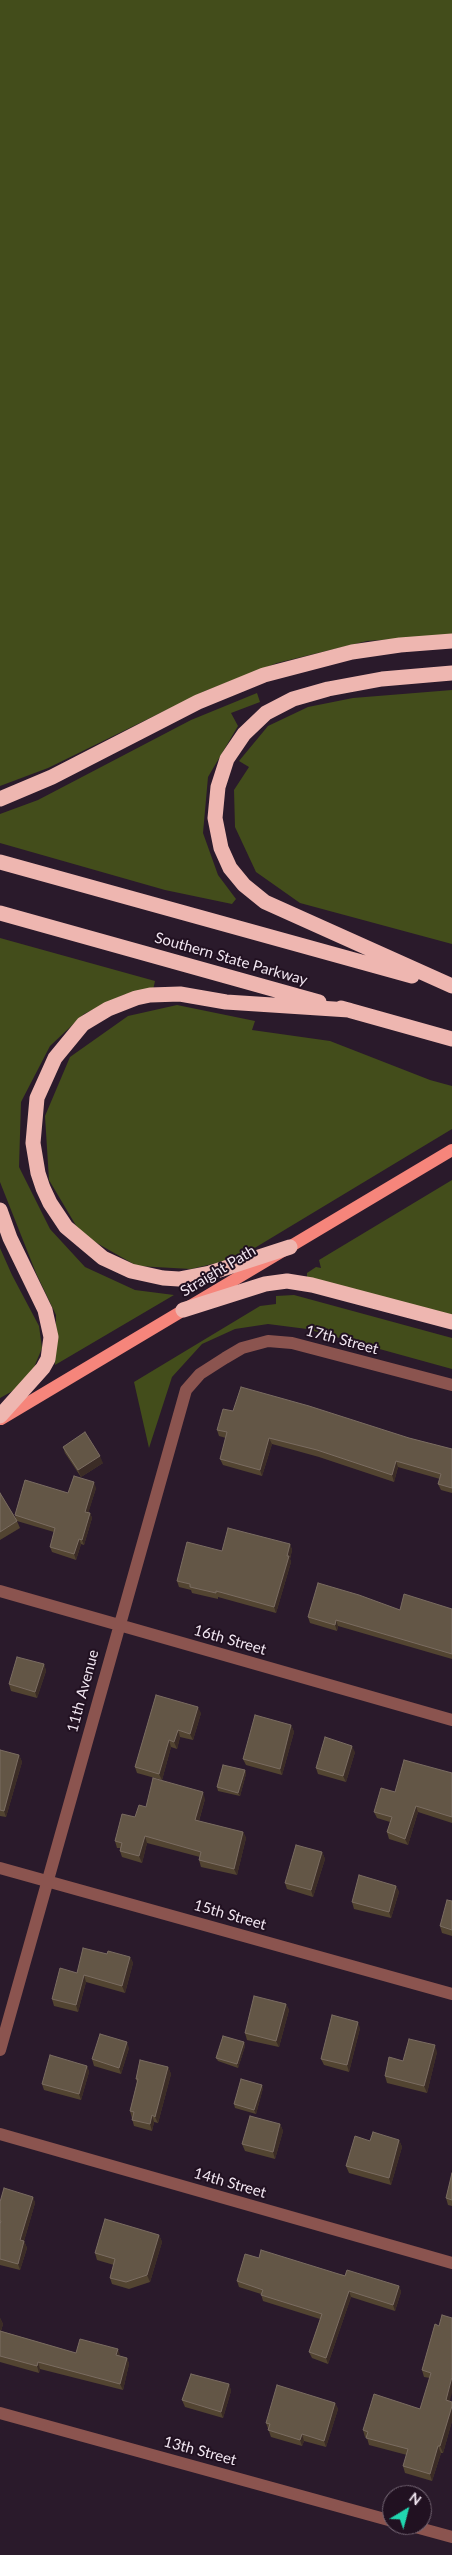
<!DOCTYPE html>
<html>
<head>
<meta charset="utf-8">
<style>
  body { margin:0 }
  #map { position:relative; width:452px; height:2555px; overflow:hidden; background:#2a1a2b; font-family:Lato,sans-serif }
  canvas { display:block }
  .north { position:absolute; left:382px; top:2485px; width:50px; height:50px; box-sizing:border-box; background:#211121; border:1px solid #756775; border-radius:50%; rotate:37deg; font-size:14px; font-weight:700; line-height:20px; text-align:center; color:#f2e7f2 }
  .north::after { content:''; display:block; margin:auto; width:18px; height:22px; background:#21d5af; clip-path:polygon(50% 0,100% 100%,50% 72%,0 100%) }
</style>
</head>
<body>
<div id="map">
<canvas width="452" height="2555"></canvas>
<div class="north">N</div>
</div>
<script>
const ctx = document.querySelector('canvas').getContext('2d');
ctx.lineJoin = 'round';
function paint(path, color) {
  ctx.fillStyle = color;
  ctx.fill(path, 'evenodd');
}
function toPath(rows) {
  const path = new Path2D();
  for (const r of rows) {
    path.moveTo(r[0], r[1]);
    for (let i = 2; i < r.length; i += 2) path.lineTo(r[i], r[i + 1]);
  }
  return path;
}
function strokePath(path, color, width, dash) {
  ctx.strokeStyle = color;
  ctx.lineWidth = width;
  ctx.lineCap = dash ? 'butt' : 'round';
  ctx.setLineDash(dash || []);
  ctx.stroke(path);
}
function write(font, color, halo, rows, align = 'center') {
  ctx.font = font + ' Lato,sans-serif';
  ctx.lineWidth = 4;
  ctx.setLineDash([]);
  ctx.textBaseline = 'middle';
  ctx.strokeStyle = halo;
  ctx.fillStyle = color;
  for (const [text, x, y, turn = 0] of rows) {
    ctx.save();
    ctx.translate(x, y);
    ctx.rotate((+turn || 0) * Math.PI / 180);
    ctx.textAlign = isNaN(turn) ? turn : align;
    if (halo) ctx.strokeText(text, 0, 0);
    ctx.fillText(text, 0, 0);
    ctx.restore();
  }
}
paint(toPath([
  [0,0,452,0,452,635,367,641,277,663,205,691,48,768,0,786],
  [452,690,452,944,300,903,256,872,235,827,234,790,249,767,239,761,268,726,308,707,353,698],
  [257,693,260,702,231,713,238,726,208,777,203,833,218,875,236,899,232,904,165,890,0,843,0,814,38,800,191,720],
  [0,938,155,981,153,990,123,995,84,1014,50,1046,21,1102,19,1167,50,1229,85,1267,135,1290,174,1295,55,1365,56,1315,36,1273,0,1182],
  [177,1005,255,1021,252,1030,330,1041,430,1080,452,1086,452,1129,238,1258,191,1269,137,1266,81,1234,49,1180,45,1116,70,1057,128,1016],
  [452,1180,452,1317,307,1277,307,1273,316,1267,321,1268,319,1260],
  [0,1248,12,1275,39,1326,42,1348,33,1370,18,1388,0,1398],
  [294,1295,452,1338,452,1369,307,1329,268,1324,235,1329,202,1344,172,1377,149,1448,134,1382,260,1306,276,1304,276,1296]
]), '#434d1b');
strokePath(toPath([
  [0,1591,452,1720],
  [0,1868,452,1994],
  [0,2050,186,1390,200,1374,225,1358,242,1348,268,1341,292,1343,452,1385],
  [0,2134,452,2263],
  [0,2413,392,2521],
  [408,2525,452,2537]
]), '#8b544f', 12);
strokePath(toPath([
  [1,1419,452,1150]
]), '#f6857b', 12);
strokePath(toPath([
  [452,673,382,679,328,689,293,699,266,713,244,734,227,759,218,787,215,818,221,848,230,868,244,885,265,902,452,986],
  [0,799,52,777,198,702,264,675,352,652,400,645,452,641],
  [0,862,412,976],
  [0,913,319,1002],
  [341,1008,452,1039],
  [0,1210,10,1238,45,1310,51,1337,48,1359,43,1368,0,1416],
  [290,1247,210,1273,179,1279,163,1278,131,1271,103,1258,66,1227,50,1203,43,1188,38,1173,33,1143,37,1098,55,1058,83,1024,108,1009,136,998,150,995,180,994,226,1002,349,1010],
  [183,1310,265,1284,287,1281,312,1285,452,1322]
]), '#eeb6b0', 15);
paint(toPath([
  [233,1411,409,1438,452,1449,452,1493,441,1490,438,1484,440,1479,398,1467,394,1482,319,1457,272,1444,262,1476,223,1465,220,1459,226,1438,219,1436,217,1430],
  [63,1447,103,1463,81,1477,65,1453],
  [96,1488,88,1513,90,1513,92,1518,84,1545,81,1544,76,1560,52,1552,50,1547,54,1532,17,1521,20,1528,0,1540,0,1493,16,1519,15,1515,68,1493],
  [290,1544,292,1550,290,1559,291,1562,276,1613,218,1597,218,1599,192,1593,191,1590,179,1587,177,1581,222,1551],
  [452,1609,452,1659,338,1626,337,1631,310,1623,308,1617,400,1610],
  [44,1664,46,1671,37,1698,11,1691,9,1684],
  [156,1695,201,1713,193,1740,180,1737,177,1749,171,1747,162,1780,137,1773,135,1767],
  [291,1725,294,1732,282,1775,246,1765,243,1759],
  [0,1750,19,1755,22,1762,6,1817,0,1816],
  [355,1752,346,1782,318,1774,316,1768],
  [245,1770,246,1774,240,1796,218,1791,217,1787],
  [452,1773,452,1823,418,1812,408,1845,389,1839,387,1832,390,1822,377,1818,374,1812,395,1792],
  [205,1799,199,1821,243,1832,246,1838,237,1875,201,1867,199,1860,200,1857,147,1843,142,1863,122,1857,120,1851,120,1848,117,1848,115,1841,135,1817,146,1807],
  [322,1852,325,1859,313,1897,287,1889,285,1883],
  [396,1886,399,1892,391,1918,354,1909,352,1902],
  [452,1901,452,1936,442,1933,440,1926],
  [107,1954,130,1957,133,1963,125,1993,86,1982,78,2012,54,2006,52,1999],
  [286,2004,289,2010,279,2047,247,2040,245,2033],
  [360,2028,349,2072,324,2065,321,2059],
  [244,2042,245,2046,238,2068,218,2061,216,2058],
  [129,2048,121,2074,94,2066,92,2059],
  [437,2052,427,2093,387,2083,385,2076],
  [87,2066,89,2072,81,2100,44,2090,42,2084],
  [168,2067,171,2074,158,2123,154,2122,152,2131,134,2126,130,2111,137,2082,136,2079],
  [263,2088,256,2114,235,2108,234,2104],
  [280,2124,283,2131,275,2159,245,2151,242,2144],
  [399,2140,402,2147,391,2185,349,2173,346,2166,370,2141],
  [452,2173,452,2206,448,2205,446,2198],
  [33,2197,35,2203,24,2241,27,2248,20,2270,0,2265,0,2202],
  [159,2235,162,2242,150,2282,129,2289,112,2284,110,2278,114,2265,97,2260,95,2253],
  [259,2258,399,2286,401,2292,395,2311,351,2297,328,2364,312,2358,309,2352,320,2319,263,2301,261,2294,239,2287,237,2281],
  [0,2318,3,2324,1,2331,76,2353,120,2355,120,2356,127,2358,129,2364,123,2390,40,2369,39,2373,0,2362],
  [435,2324,449,2402,452,2402,452,2421,443,2453,441,2453,432,2481,405,2473,403,2466,407,2455,369,2445,367,2438,365,2437,363,2430,420,2409,430,2378,424,2377,422,2370],
  [229,2384,231,2391,223,2418,185,2407,182,2400],
  [335,2403,338,2409,326,2447,304,2441,302,2446,271,2437,266,2423]
]), '#524431');
paint(toPath([
  [269,1438,272,1444,262,1476,260,1470],
  [100,1456,103,1463,81,1477,78,1470],
  [396,1461,398,1467,394,1482,392,1475],
  [94,1482,96,1488,87,1517,85,1512],
  [90,1513,92,1518,84,1545,82,1540],
  [79,1539,81,1544,76,1560,74,1554],
  [290,1544,292,1550,290,1559,291,1562,276,1613,274,1607],
  [336,1620,338,1626,337,1631,335,1625],
  [44,1664,46,1671,37,1698,35,1692],
  [198,1707,201,1713,193,1740,190,1734],
  [291,1725,294,1732,282,1775,280,1769],
  [178,1730,180,1737,177,1749,174,1742],
  [169,1740,171,1747,162,1780,159,1774],
  [352,1746,355,1752,346,1782,343,1776],
  [19,1755,22,1762,6,1817,4,1811],
  [245,1770,246,1774,240,1796,238,1793],
  [203,1792,205,1799,197,1827,195,1820],
  [416,1806,418,1812,408,1845,405,1839],
  [243,1832,246,1838,237,1875,234,1869],
  [145,1836,147,1843,142,1863,139,1856],
  [322,1852,325,1859,313,1897,311,1890],
  [396,1886,399,1892,391,1918,389,1912],
  [130,1957,133,1963,125,1993,122,1986],
  [84,1975,86,1982,78,2012,76,2005],
  [286,2004,289,2010,279,2047,276,2041],
  [358,2022,360,2028,349,2072,347,2065],
  [127,2042,129,2048,121,2074,119,2068],
  [244,2042,245,2046,238,2068,237,2064],
  [435,2045,437,2052,427,2093,424,2086],
  [87,2066,89,2072,81,2100,79,2094],
  [168,2067,171,2074,158,2123,155,2117],
  [262,2085,263,2088,256,2114,254,2110],
  [152,2115,154,2122,152,2131,150,2124],
  [280,2124,283,2131,275,2159,273,2152],
  [399,2140,402,2147,391,2185,389,2178],
  [33,2197,35,2203,24,2241,27,2248,20,2270,18,2264,20,2240],
  [159,2235,162,2242,150,2282,147,2275],
  [399,2286,401,2292,395,2311,393,2305],
  [349,2291,351,2297,328,2364,326,2358],
  [0,2318,3,2324,0,2334],
  [118,2349,120,2355,118,2362,116,2355],
  [127,2358,129,2364,123,2390,120,2384],
  [38,2362,40,2369,39,2373,37,2366],
  [452,2377,452,2393,448,2407,446,2400],
  [229,2384,231,2391,223,2418,221,2412],
  [335,2403,338,2409,326,2447,324,2441],
  [452,2406,452,2421,443,2453,440,2446],
  [302,2434,304,2441,302,2446,300,2440],
  [438,2446,441,2453,432,2481,430,2474]
]), '#3b2c26');
const building = toPath([
  [241,1387,309,1406,409,1438,452,1449,452,1488,438,1484,441,1474,396,1461,392,1475,317,1450,269,1438,260,1470,220,1459,227,1432,217,1430,223,1409,233,1411,241,1387],
  [85,1432,100,1456,78,1470,63,1447,85,1432],
  [74,1476,94,1482,85,1512,90,1513,82,1540,79,1539,74,1554,50,1547,55,1528,15,1515,25,1480,68,1493,74,1476],
  [0,1493,17,1521,0,1532,0,1493],
  [228,1528,290,1544,287,1556,289,1556,274,1607,216,1591,216,1593,190,1587,190,1584,177,1581,187,1542,222,1551,228,1528],
  [318,1583,359,1595,400,1610,404,1594,452,1609,452,1654,336,1620,335,1625,308,1617,318,1583],
  [17,1657,44,1664,35,1692,9,1684,17,1657],
  [156,1695,198,1707,190,1734,178,1730,174,1742,169,1740,159,1774,135,1767,156,1695],
  [255,1715,291,1725,280,1769,243,1759,255,1715],
  [325,1737,352,1746,343,1776,316,1768,325,1737],
  [0,1750,19,1755,4,1811,0,1810,0,1750],
  [404,1760,452,1773,452,1817,416,1806,405,1839,387,1832,392,1817,374,1812,381,1788,395,1792,404,1760],
  [223,1765,245,1770,238,1793,217,1787,223,1765],
  [153,1778,203,1792,195,1820,243,1832,234,1869,199,1860,201,1852,145,1836,139,1856,120,1851,122,1843,115,1841,122,1814,135,1817,139,1805,146,1807,153,1778],
  [296,1845,322,1852,311,1890,285,1883,296,1845],
  [359,1875,396,1886,389,1912,352,1902,359,1875],
  [447,1900,452,1901,452,1930,440,1926,447,1900],
  [83,1948,107,1954,108,1951,130,1957,122,1986,84,1975,76,2005,52,1999,60,1968,77,1973,83,1948],
  [254,1996,286,2004,276,2041,245,2033,254,1996],
  [332,2015,358,2022,347,2065,321,2059,332,2015],
  [100,2034,127,2042,119,2068,92,2059,100,2034],
  [223,2036,244,2042,237,2064,216,2058,223,2036],
  [409,2039,435,2045,424,2086,385,2076,389,2057,403,2061,409,2039],
  [50,2055,87,2066,79,2094,42,2084,50,2055],
  [140,2060,168,2067,155,2117,152,2115,150,2124,132,2120,134,2112,130,2111,138,2079,136,2079,140,2060],
  [241,2079,262,2085,254,2110,234,2104,241,2079],
  [250,2116,280,2124,273,2152,242,2144,250,2116],
  [373,2132,399,2140,389,2178,346,2166,355,2136,370,2141,373,2132],
  [452,2173,452,2200,446,2198,452,2173],
  [4,2188,33,2197,20,2240,24,2241,18,2264,0,2259,0,2224,1,2221,0,2221,0,2202,4,2188],
  [105,2219,159,2235,147,2275,126,2282,110,2278,115,2259,95,2253,105,2219],
  [261,2250,345,2276,347,2270,399,2286,393,2305,349,2291,326,2358,309,2352,322,2314,261,2295,263,2290,237,2281,245,2254,259,2258,261,2250],
  [442,2315,452,2318,452,2377,446,2400,452,2402,452,2406,440,2446,438,2446,430,2474,403,2466,408,2449,366,2438,368,2432,363,2430,374,2394,420,2409,431,2373,422,2370,435,2324,439,2326,442,2315],
  [0,2331,76,2353,80,2339,118,2349,116,2355,127,2358,120,2384,38,2362,37,2366,0,2356,0,2331],
  [191,2374,229,2384,221,2412,182,2400,191,2374],
  [277,2385,335,2403,324,2441,302,2434,300,2440,268,2430,270,2424,266,2423,277,2385]
]);
paint(building, '#635646');
strokePath(building, '#7a6c61', 1);
write('15px', '#f2e7f2', '#211121', [
  ["Southern State Parkway",231,959,16],
  ["Straight Path",218,1271,-31],
  ["17th Street",342,1340,15],
  ["16th Street",230,1640,16],
  ["11th Avenue",83,1691,-75],
  ["15th Street",230,1915,16],
  ["14th Street",230,2183,16],
  ["13th Street",200,2451,15]
]);
</script>
</body>
</html>
